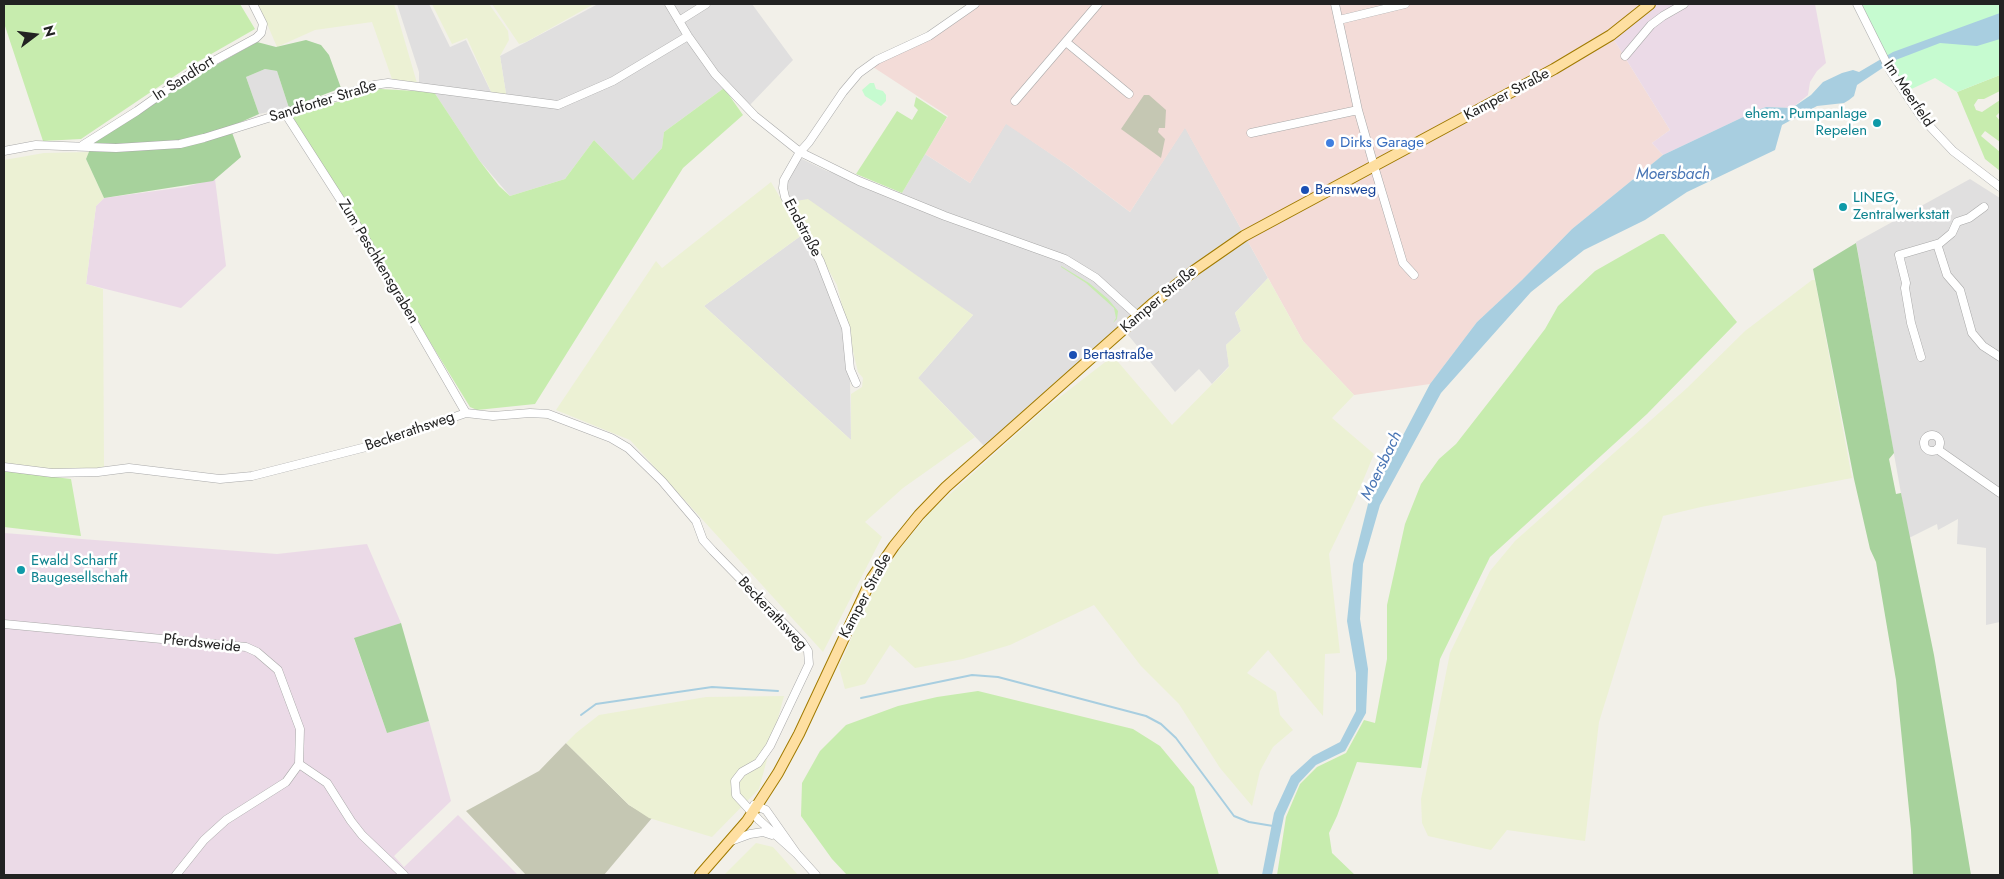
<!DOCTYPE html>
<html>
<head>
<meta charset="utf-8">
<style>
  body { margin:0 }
  #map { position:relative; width:2004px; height:879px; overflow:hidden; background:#f2f0e9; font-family:Jost,sans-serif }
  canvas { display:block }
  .frame { position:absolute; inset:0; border:5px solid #222; pointer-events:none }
  .north { position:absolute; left:10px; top:10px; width:50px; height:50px; -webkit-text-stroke:4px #fff; paint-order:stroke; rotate:75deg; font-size:14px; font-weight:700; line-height:20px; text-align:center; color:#222 }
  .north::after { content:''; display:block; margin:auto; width:18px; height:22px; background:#222; clip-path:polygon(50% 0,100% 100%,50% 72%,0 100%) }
</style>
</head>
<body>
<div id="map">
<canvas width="2004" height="879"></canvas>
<div class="frame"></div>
<div class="north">N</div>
</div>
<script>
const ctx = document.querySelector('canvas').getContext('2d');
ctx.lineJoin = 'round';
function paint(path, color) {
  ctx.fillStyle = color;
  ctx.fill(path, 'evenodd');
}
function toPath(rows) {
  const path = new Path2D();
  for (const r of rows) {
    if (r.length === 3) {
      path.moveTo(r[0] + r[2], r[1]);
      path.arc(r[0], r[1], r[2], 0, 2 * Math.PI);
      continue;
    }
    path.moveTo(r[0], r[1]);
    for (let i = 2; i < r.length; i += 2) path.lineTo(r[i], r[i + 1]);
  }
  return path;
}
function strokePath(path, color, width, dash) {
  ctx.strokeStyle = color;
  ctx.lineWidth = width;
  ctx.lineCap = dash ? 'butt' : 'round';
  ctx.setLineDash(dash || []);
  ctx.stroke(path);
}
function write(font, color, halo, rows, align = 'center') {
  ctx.font = font + ' Jost,sans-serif';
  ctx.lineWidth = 5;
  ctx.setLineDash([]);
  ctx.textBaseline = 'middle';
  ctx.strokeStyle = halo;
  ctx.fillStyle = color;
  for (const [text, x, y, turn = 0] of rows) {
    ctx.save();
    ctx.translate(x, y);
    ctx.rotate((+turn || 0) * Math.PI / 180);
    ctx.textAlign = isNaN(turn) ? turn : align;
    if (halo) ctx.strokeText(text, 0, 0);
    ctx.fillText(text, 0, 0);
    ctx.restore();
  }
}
paint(toPath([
  [397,4,429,4,450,47,466,40,492,94,506,94,500,56,598,4,752,4,793,60,750,105,724,88,664,132,662,148,633,180,594,140,565,179,510,196,479,160,434,92,419,87,419,72],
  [265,69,277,71,289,108,259,114,246,77],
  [1006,123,1070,167,1130,212,1185,127,1268,278,1235,313,1241,331,1226,345,1229,366,1212,384,1199,369,1175,392,1124,330,988,450,918,378,973,315,790,202,787,181,800,158,827,171,902,193,925,154,970,183],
  [1970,179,2000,198,2000,622,1986,625,1986,548,1957,544,1958,519,1938,530,1937,524,1909,538,1856,242],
  [802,235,808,240,847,332,850,380,851,440,704,306]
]), '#e0dfdf');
paint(toPath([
  [975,4,1649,4,1611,35,1670,130,1652,143,1663,155,1572,229,1522,280,1477,322,1430,384,1354,395,1303,341,1185,128,1130,212,1070,167,1006,124,970,183,925,154,948,116,870,65,942,28]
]), '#f3dcd8');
paint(toPath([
  [1650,4,1815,4,1826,63,1817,71,1810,82,1808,95,1792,108,1766,107,1758,110,1663,155,1652,143,1670,130,1611,35],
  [215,179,226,266,181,308,86,284,96,206,104,198,185,187],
  [4,533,277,554,367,544,401,623,354,639,387,733,429,721,451,801,394,856,404,867,458,815,518,875,4,875]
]), '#ebdae7');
paint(toPath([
  [1144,95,1149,95,1166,110,1165,128,1159,128,1158,132,1165,139,1161,158,1121,129],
  [566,743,629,805,652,818,604,875,526,875,466,811,539,771]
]), '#c5c7b3');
paint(toPath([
  [256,4,394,4,417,83,392,79,372,22,315,30,277,47,265,19],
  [432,4,489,4,508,31,509,40,500,56,506,94,492,94,467,38,452,44],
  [492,4,594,4,526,42,519,44],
  [89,152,86,159,104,198,96,206,86,284,103,289,104,468,58,471,4,464,4,160,44,153],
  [771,182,802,235,704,306,851,440,851,394,862,387,863,378,858,372,837,285,790,202,808,199,973,315,918,378,975,437,903,488,865,522,882,537,823,652,630,440,556,410,656,261,662,268],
  [1268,278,1303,341,1354,395,1332,418,1374,454,1355,500,1329,554,1340,653,1325,654,1323,716,1268,650,1247,673,1276,692,1280,715,1293,730,1273,747,1260,771,1252,806,1220,768,1179,704,1141,666,1094,605,1010,645,963,659,915,668,890,645,865,684,845,689,839,667,864,609,880,579,899,550,931,511,1047,407,1113,356,1172,425,1229,367,1226,345,1241,331,1235,313],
  [1812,280,1815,280,1852,478,1701,507,1663,516,1599,722,1585,841,1507,830,1491,850,1428,836,1422,823,1421,799,1450,653,1490,571,1515,541,1687,388,1745,331],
  [784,696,759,789,712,837,649,818,629,805,566,743,576,733,599,715,706,697],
  [756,843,773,847,798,875,724,875]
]), '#ecf1d4');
paint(toPath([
  [4,4,240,4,255,29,185,69,81,139,43,141,4,23],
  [2000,75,2000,91,1984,99,1978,99,1974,105,1976,110,1982,112,2000,100,2000,112,1996,116,2000,121,2000,142,1985,131,1981,136,2000,152,2000,171,1985,159,1957,92],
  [724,88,743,115,683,168,535,404,477,410,470,407,291,116,380,89,434,92,479,160,499,186,510,196,565,179,594,140,633,180,662,148,664,132],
  [916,97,947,117,902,193,856,174,897,111,912,120,918,110,914,106],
  [1660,234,1664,234,1737,322,1647,414,1490,557,1440,659,1421,768,1357,762,1337,816,1329,833,1332,853,1355,875,1277,875,1286,817,1300,784,1317,767,1346,753,1364,720,1375,723,1387,659,1387,605,1405,524,1421,484,1439,459,1456,444,1513,371,1545,329,1558,306,1595,271],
  [1061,266,1089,283,1108,299,1118,311,1117,319,1113,323,1116,318,1114,308,1086,283,1061,267],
  [4,471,71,479,81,536,4,527],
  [978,691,1133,729,1160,746,1194,787,1219,875,847,875,832,859,801,816,802,783,820,751,846,725,898,706,937,697]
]), '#c7ecae');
paint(toPath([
  [306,40,321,45,329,55,341,88,289,108,277,71,265,69,246,77,259,114,230,127,241,157,213,181,104,198,86,159,93,142,191,79,257,42,276,47],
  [1856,243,1894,453,1889,459,1896,494,1901,493,1934,655,1971,875,1913,875,1911,830,1896,680,1876,562,1870,549,1854,479,1813,269],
  [401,623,429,721,387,733,354,638]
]), '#a7d29c');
paint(toPath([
  [1862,4,2000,4,2000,75,1957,92,1935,78,1905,92,1872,29],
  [870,83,874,83,876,89,883,91,886,95,886,101,881,106,865,96,862,90]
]), '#c6fbd0');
paint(toPath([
  [2000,13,2000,39,1977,46,1940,43,1893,61,1857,85,1854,96,1849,100,1844,103,1817,106,1782,125,1775,150,1687,192,1645,220,1584,250,1531,292,1441,393,1380,505,1363,564,1360,619,1368,669,1366,713,1345,751,1316,765,1299,783,1284,816,1272,875,1262,875,1274,813,1291,776,1313,756,1340,742,1356,711,1356,673,1347,621,1353,564,1369,500,1430,384,1477,322,1522,280,1572,229,1663,155,1758,110,1766,107,1792,108,1811,95,1823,82,1842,73,1853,70,1859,72,1893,52]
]), '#a8cee0');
strokePath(toPath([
  [861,698,972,675,998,677,1146,716,1161,724,1176,738,1234,816,1249,822,1273,826],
  [581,715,596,704,712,687,778,691]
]), '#a8cee0', 2);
const minor = toPath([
  [669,4,688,36,715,74,755,116,800,152,859,181,945,216,1065,259,1096,278,1138,316],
  [1335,4,1358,110,1374,166,1403,263,1414,275],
  [1857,4,1891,72,1922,118,1953,151,2000,187],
  [1339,20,1405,4],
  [679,21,706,4],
  [1066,42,1129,94],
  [1625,56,1651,25,1663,16,1684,4],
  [1015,101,1098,4],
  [285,113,365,238,466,413],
  [1251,133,1358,110],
  [83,145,137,111,188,75,256,38,261,33,263,24,253,4],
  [4,151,36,145,116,148,180,144,204,138,374,85,388,83,558,105,613,81,688,36],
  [1937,244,1947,275,1960,290,1972,333,1983,346,2000,357],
  [1921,357,1911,323,1905,288,1906,283,1899,255,1940,243,1952,233,1957,222,1969,218,1984,207],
  [856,383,850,369,846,328,820,261,785,197,783,188,784,180,800,152,809,142,843,92,859,73,877,60,929,36,975,4],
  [1932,443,8],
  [1937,449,2000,493],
  [4,467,52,473,98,472,129,468,220,479,252,476,370,446,466,413,493,416,530,413,548,414,611,438,628,448,662,481,696,521,703,540,713,551,802,642,808,651,809,664,770,746,758,763,742,772,735,781,736,795,759,820,797,854],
  [4,624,246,647,257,652,278,670,300,729,299,764,286,782,226,820,204,840,176,875],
  [299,764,327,783,351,821,362,835,404,875],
  [754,805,766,810,797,854,816,875],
  [731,841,750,834,763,832,772,835]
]);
const major = toPath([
  [700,875,747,821,778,773,799,734,872,578,894,546,919,515,946,487,1152,304,1195,270,1244,236,1554,69,1611,35,1650,4]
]);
strokePath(minor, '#a9a9a9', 9);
strokePath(major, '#a07a00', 12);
strokePath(minor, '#fff', 8);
strokePath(major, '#fedfa1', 10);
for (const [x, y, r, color] of [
  [1877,123,5,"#0f9aa8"],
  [1330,143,5,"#3f7fe0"],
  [1305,190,5,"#1a4fb4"],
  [1843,207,5,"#0f9aa8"],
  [1073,355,5,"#1a4fb4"],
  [21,570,5,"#0f9aa8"]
]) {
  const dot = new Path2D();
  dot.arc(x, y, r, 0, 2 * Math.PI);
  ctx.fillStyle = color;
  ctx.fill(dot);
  strokePath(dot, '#fff', 2);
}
write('15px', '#222', '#fff', [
  ["In Sandfort",184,79,-33],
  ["Im Meerfeld",1908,94,56],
  ["Kamper Straße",1507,95,-28],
  ["Sandforter Straße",323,102,-17],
  ["Endstraße",802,228,62],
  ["Zum Peschkensgraben",378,262,59],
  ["Kamper Straße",1159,300,-40],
  ["Beckerathsweg",410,432,-19],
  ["Kamper Straße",866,596,-62],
  ["Beckerathsweg",772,614,47],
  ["Pferdsweide",202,644,6]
]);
write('15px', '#0d838f', '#fff', [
  ["ehem. Pumpanlage",1867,114,"right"],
  ["Repelen",1867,131,"right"],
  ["LINEG,",1853,198],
  ["Zentralwerkstatt",1853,215],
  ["Ewald Scharff",31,561],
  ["Baugesellschaft",31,578]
], 'left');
write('15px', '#366cbe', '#fff', [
  ["Dirks Garage",1340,143]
], 'left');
write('15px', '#164399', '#fff', [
  ["Bernsweg",1315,190],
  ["Bertastraße",1083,355]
], 'left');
write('italic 16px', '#4a76b5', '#fff', [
  ["Moersbach",1673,175],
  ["Moersbach",1382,466,-64]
]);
</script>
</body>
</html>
